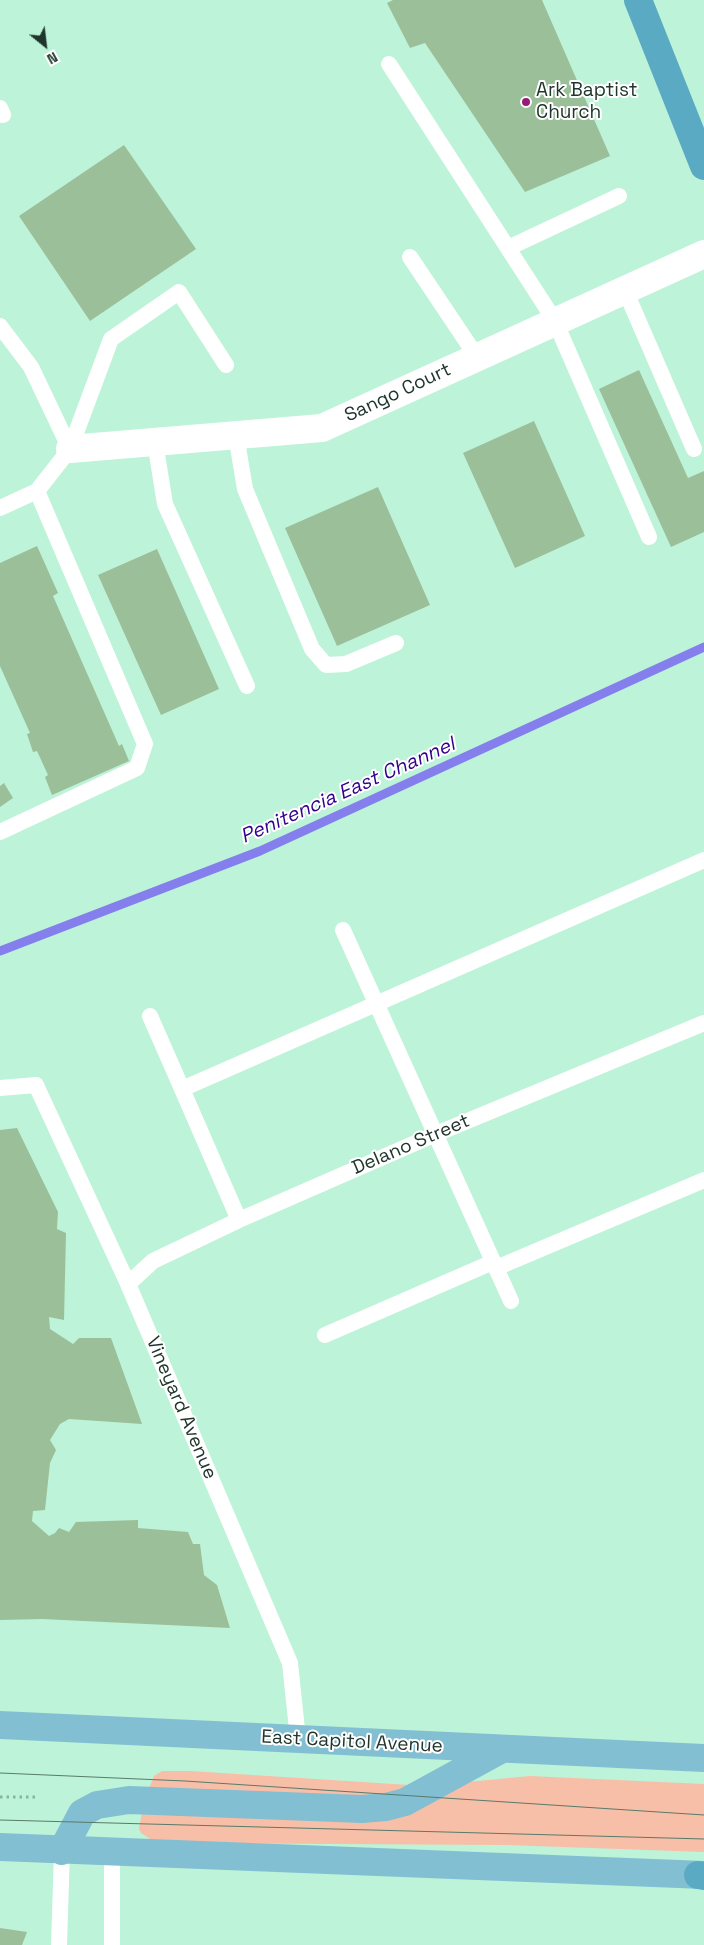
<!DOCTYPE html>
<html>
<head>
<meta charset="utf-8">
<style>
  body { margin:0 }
  #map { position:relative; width:704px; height:1945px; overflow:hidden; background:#bdf3d8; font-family:"Space Grotesk",sans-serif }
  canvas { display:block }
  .north { position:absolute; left:20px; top:20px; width:50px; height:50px; -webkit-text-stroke:4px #fff; paint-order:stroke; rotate:151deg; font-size:14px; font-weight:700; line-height:20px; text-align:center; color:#20362c }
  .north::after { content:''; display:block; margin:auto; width:18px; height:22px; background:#20362c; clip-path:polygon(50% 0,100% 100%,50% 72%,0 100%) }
</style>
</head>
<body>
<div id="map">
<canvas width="704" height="1945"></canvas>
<div class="north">N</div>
</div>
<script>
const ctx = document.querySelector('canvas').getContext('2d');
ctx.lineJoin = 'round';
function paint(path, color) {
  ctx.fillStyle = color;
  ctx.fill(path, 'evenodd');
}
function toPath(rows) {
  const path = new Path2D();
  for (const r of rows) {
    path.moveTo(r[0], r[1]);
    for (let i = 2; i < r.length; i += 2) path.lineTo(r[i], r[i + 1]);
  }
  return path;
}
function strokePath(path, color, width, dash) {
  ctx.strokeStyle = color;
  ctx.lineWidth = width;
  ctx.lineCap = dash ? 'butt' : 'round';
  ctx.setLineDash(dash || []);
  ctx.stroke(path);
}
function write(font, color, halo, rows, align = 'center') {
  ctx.font = font + ' "Space Grotesk",sans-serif';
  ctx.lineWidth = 4;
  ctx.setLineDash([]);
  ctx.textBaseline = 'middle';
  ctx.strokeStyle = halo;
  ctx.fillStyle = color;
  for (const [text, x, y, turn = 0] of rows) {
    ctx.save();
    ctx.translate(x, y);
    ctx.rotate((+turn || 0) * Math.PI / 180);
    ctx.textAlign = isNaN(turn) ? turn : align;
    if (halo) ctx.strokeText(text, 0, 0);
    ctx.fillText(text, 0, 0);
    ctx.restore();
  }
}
paint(toPath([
  [162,1771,190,1771,425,1786,530,1776,704,1784,704,1852,506,1845,163,1843,150,1839,141,1833,139,1829,144,1801,154,1776]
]), '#f7bfa8');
strokePath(toPath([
  [0,951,260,851,704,647]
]), '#847fec', 9);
paint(toPath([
  [393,0,542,0,610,156,525,192,425,43,410,48,387,3],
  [124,145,196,249,90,321,19,216],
  [639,370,688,478,704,471,704,532,671,547,599,389],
  [534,421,585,536,515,568,463,453],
  [378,487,430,605,337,646,285,528],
  [37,546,58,593,53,596,119,746,122,744,129,761,52,795,45,777,48,775,37,751,33,752,27,734,30,733,0,666,0,563],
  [157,549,219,689,161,715,98,575],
  [4,783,13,798,0,807,0,786],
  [17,1128,58,1212,57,1229,66,1233,64,1320,49,1317,50,1329,73,1344,79,1338,111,1338,142,1424,69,1419,60,1424,50,1440,56,1450,50,1463,45,1510,33,1511,32,1521,49,1536,55,1533,59,1528,69,1532,76,1522,138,1520,138,1528,188,1532,193,1544,200,1544,204,1575,217,1585,230,1628,42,1619,0,1620,0,1130],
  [0,1928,27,1932,22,1945,0,1945]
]), '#9bbf99');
strokePath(toPath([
  [0,1797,37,1797]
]), '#88b39e', 3, [2.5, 4]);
strokePath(toPath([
  [389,64,555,321,649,537],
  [0,108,3,115],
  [508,248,619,196],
  [410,257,477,357],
  [625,290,694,449],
  [0,326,31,367,70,449],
  [236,435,245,489,312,649,326,665,346,664,396,643],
  [155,442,165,504,247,686],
  [0,508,37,491,70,449,111,339,179,292,226,365],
  [0,832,137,768,145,744,37,491],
  [343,930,511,1301],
  [150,1016,182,1089],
  [0,1088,36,1085,128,1284,290,1663,298,1739],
  [239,1220,182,1089,704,860],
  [496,1268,704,1180],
  [128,1284,153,1261,239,1220,436,1134,704,1023],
  [325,1335,493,1262],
  [112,1853,112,1945],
  [59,1945,62,1851]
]), '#fff', 16);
strokePath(toPath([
  [70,449,322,428,704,254]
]), '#fff', 28);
strokePath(toPath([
  [0,1725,704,1758],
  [0,1847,704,1875],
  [62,1851,82,1813,97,1805,129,1800,362,1809,386,1807,405,1802,502,1749]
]), '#83bfd2', 28);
strokePath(toPath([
  [638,0,704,166],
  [698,1875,704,1876]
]), '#5aaac3', 28);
strokePath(toPath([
  [0,1773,185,1781,704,1815],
  [0,1820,704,1839]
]), '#597a6a', 1);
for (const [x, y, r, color] of [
  [526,102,5,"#971b73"]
]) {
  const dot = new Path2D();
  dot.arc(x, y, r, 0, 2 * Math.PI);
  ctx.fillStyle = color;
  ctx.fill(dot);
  strokePath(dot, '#fff', 2);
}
write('19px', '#20362c', '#fff', [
  ["Ark Baptist",536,91],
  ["Church",536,113]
], 'left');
write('19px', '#20362c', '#fff', [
  ["Sango Court",398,393,-25],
  ["Delano Street",411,1145,-23],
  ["Vineyard Avenue",181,1408,67],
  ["East Capitol Avenue",352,1742,3]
]);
write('italic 20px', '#30008c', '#fff', [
  ["Penitencia East Channel",348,791,-24]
]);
</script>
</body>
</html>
